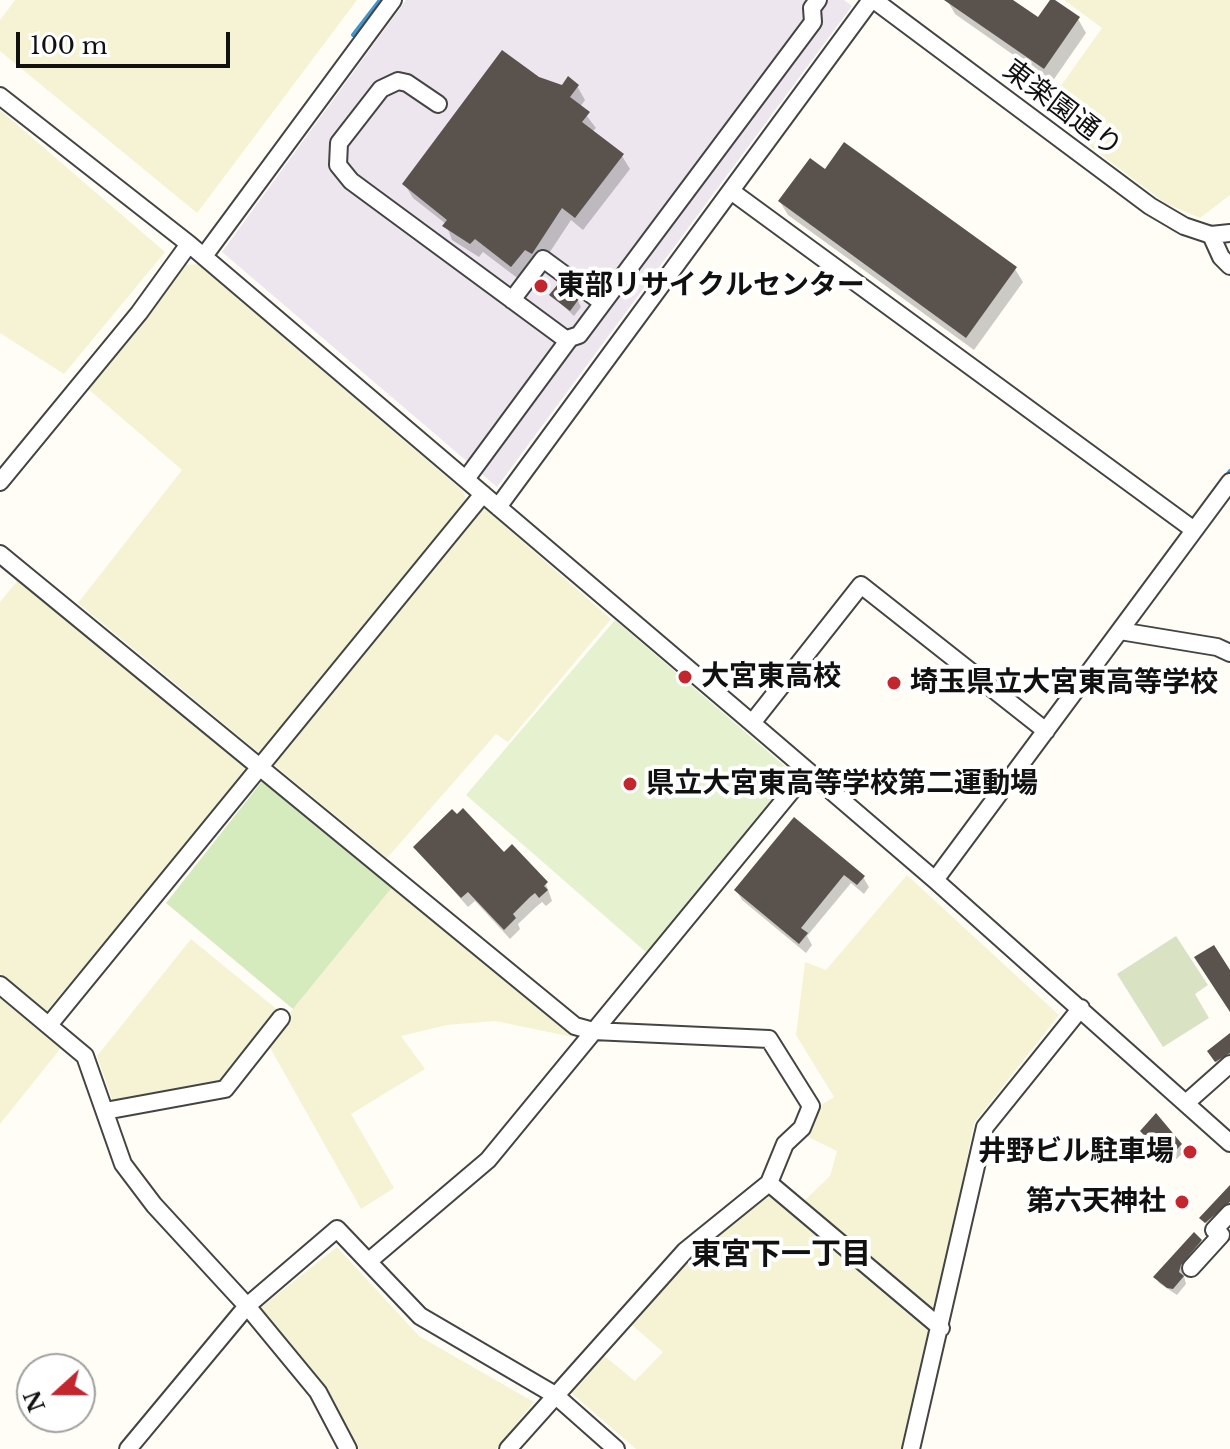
<!DOCTYPE html>
<html>
<head>
<meta charset="utf-8">
<style>
  body { margin:0 }
  #map { position:relative; width:1230px; height:1449px; overflow:hidden; background:#fffdf5; font-family:"Libre Baskerville",serif }
  canvas { display:block }
  .north { position:absolute; left:16px; top:1353px; width:80px; height:80px; box-sizing:border-box; background:#fff; border:2px solid #a0a0a0; border-radius:50%; rotate:249deg; font-size:22px; font-weight:700; line-height:32px; text-align:center; color:#111 }
  .north::after { content:''; display:block; margin:auto; width:28px; height:36px; background:#c4262e; clip-path:polygon(50% 0,100% 100%,50% 72%,0 100%) }
  .scale { position:absolute; left:16px; top:32px; width:214px; height:36px; box-sizing:border-box; border:4px solid #111; border-top:0; padding-left:10px; font-size:24px; line-height:28px; white-space:nowrap; color:#111; -webkit-text-stroke:6px #fff; paint-order:stroke }
</style>
</head>
<body>
<div id="map">
<canvas width="1230" height="1449"></canvas>
<div class="north">N</div>
<div class="scale">100 m</div>
</div>
<script>
const ctx = document.querySelector('canvas').getContext('2d');
ctx.lineJoin = 'round';
function paint(path, color) {
  ctx.fillStyle = color;
  ctx.fill(path, 'evenodd');
}
function toPath(rows) {
  const path = new Path2D();
  for (const r of rows) {
    path.moveTo(r[0], r[1]);
    for (let i = 2; i < r.length; i += 2) path.lineTo(r[i], r[i + 1]);
  }
  return path;
}
function strokePath(path, color, width, dash) {
  ctx.strokeStyle = color;
  ctx.lineWidth = width;
  ctx.lineCap = dash ? 'butt' : 'round';
  ctx.setLineDash(dash || []);
  ctx.stroke(path);
}
function write(font, color, halo, rows, align = 'center') {
  ctx.font = font + ' "Libre Baskerville","Noto Sans JP",serif';
  ctx.lineWidth = 8;
  ctx.setLineDash([]);
  ctx.textBaseline = 'middle';
  ctx.strokeStyle = halo;
  ctx.fillStyle = color;
  for (const [text, x, y, turn = 0] of rows) {
    ctx.save();
    ctx.translate(x, y);
    ctx.rotate((+turn || 0) * Math.PI / 180);
    ctx.textAlign = isNaN(turn) ? turn : align;
    if (halo) ctx.strokeText(text, 0, 0);
    ctx.fillText(text, 0, 0);
    ctx.restore();
  }
}
paint(toPath([
  [406,0,844,0,852,6,497,487,222,252]
]), '#eee6ef');
paint(toPath([
  [15,0,357,0,197,213,0,51,0,20],
  [1064,0,1230,0,1230,195,1200,218,1165,203,1043,111,1102,28],
  [0,110,165,252,64,374,0,333],
  [198,264,463,491,467,504,259,753,78,603,182,470,87,388,185,265],
  [483,507,611,619,508,742,496,734,387,858,274,765],
  [18,580,251,766,47,1011,0,973,0,602],
  [907,875,1059,1015,974,1123,936,1313,805,1200,830,1176,837,1151,802,1134,819,1106,834,1097,796,1035,805,962,826,970],
  [394,885,573,1037,495,1021,447,1025,401,1036,425,1069,351,1114,394,1188,361,1209,269,1046,293,1009],
  [191,939,279,1011,222,1084,113,1102,97,1056],
  [0,996,61,1048,0,1124],
  [769,1196,931,1333,906,1449,636,1449,568,1390,602,1354,635,1381,663,1352,632,1325,693,1253],
  [337,1247,419,1336,534,1402,496,1449,359,1449,332,1397,260,1308]
]), '#f6f3d4');
paint(toPath([
  [263,780,394,885,293,1009,166,903]
]), '#d5ebbd');
paint(toPath([
  [1176,936,1208,985,1195,994,1209,1018,1163,1047,1117,974]
]), '#d9e3c4');
paint(toPath([
  [615,620,794,774,647,953,466,795]
]), '#e6f2cf');
paint(toPath([
  [947,0,1009,0,1038,20,1078,19,1086,33,1052,82,955,14],
  [538,78,562,87,577,86,585,100,580,107,596,128,592,132,622,156,630,169,583,230,571,220,540,267,520,280,483,252,479,257,452,240,446,224,413,198,405,185],
  [780,202,1015,269,1023,282,974,350,788,215],
  [552,295,578,301,581,307,574,316],
  [794,820,863,877,869,887,864,894,851,883,807,936,812,945,806,953,742,900,736,890],
  [416,848,504,855,546,884,552,901,546,906,542,902,536,907,518,924,520,929,510,939,475,901,468,907],
  [1230,1048,1230,1063,1220,1068,1213,1058],
  [1142,1131,1180,1146,1184,1152,1171,1164],
  [1222,1205,1226,1212,1210,1228,1202,1218],
  [1200,1241,1204,1247,1183,1272,1186,1284,1177,1295,1159,1283,1156,1277]
]), '#0003');
strokePath(toPath([
  [353,35,380,0],
  [1224,479,1230,471]
]), '#3f96cf', 4);
paint(toPath([
  [944,0,1013,0,1038,17,1050,0,1055,0,1080,17,1044,69],
  [502,50,539,77,562,85,568,76,579,85,570,97,590,112,582,122,624,154,575,218,562,208,532,254,525,250,511,267,475,239,470,244,442,226,447,220,402,184],
  [844,142,1017,267,966,338,778,201,810,158,825,169],
  [558,284,579,299,570,311,549,295],
  [463,808,504,852,512,844,548,882,544,886,548,890,539,898,535,893,530,897,513,914,516,918,504,930,468,892,461,898,413,847,452,809,457,814],
  [794,817,865,876,857,885,844,875,801,928,808,933,799,944,734,890],
  [1214,945,1230,970,1230,1012,1194,957],
  [1230,1033,1230,1053,1215,1062,1207,1051],
  [1156,1113,1182,1144,1167,1159,1140,1131],
  [1230,1185,1230,1202,1205,1223,1199,1218],
  [1194,1232,1202,1240,1181,1265,1179,1272,1184,1276,1173,1289,1167,1288,1153,1277]
]), '#5a524d');
const minor = toPath([
  [874,0,1150,206,1184,226,1211,235,1230,233],
  [0,96,189,244,752,723,935,880,1230,1143],
  [438,104,407,83,398,81,381,89,339,143,338,165,351,181,568,341],
  [731,191,1194,530],
  [1211,235,1221,257,1230,266],
  [204,256,393,0],
  [512,300,543,259,603,303],
  [466,479,570,338,579,335,813,22,812,8,818,0],
  [0,482,139,313,189,244],
  [498,507,871,0],
  [0,554,575,1026,593,1031,769,1039,811,1106,802,1128,785,1144,769,1183],
  [1120,631,1217,647,1230,653],
  [752,723,861,585,1046,731],
  [935,880,1230,482],
  [0,985,85,1056,123,1164,154,1205,247,1306,318,1392,348,1449],
  [49,1025,483,494],
  [1186,1103,1230,1064],
  [105,1111,225,1089,281,1018],
  [369,1261,488,1160,808,771],
  [1191,1268,1221,1235,1214,1230,1230,1213],
  [128,1449,247,1306,337,1229,420,1316,555,1395,616,1449],
  [508,1449,685,1251,769,1183,941,1328],
  [911,1449,985,1127,1081,1008]
]);
strokePath(minor, '#444', 20);
strokePath(minor, '#fff', 16);
for (const [x, y, r, color] of [
  [541,286,8,"#c4262e"],
  [685,677,8,"#c4262e"],
  [894,683,8,"#c4262e"],
  [630,784,8,"#c4262e"],
  [1190,1152,8,"#c4262e"],
  [1182,1202,8,"#c4262e"]
]) {
  const dot = new Path2D();
  dot.arc(x, y, r, 0, 2 * Math.PI);
  ctx.fillStyle = color;
  ctx.fill(dot);
  strokePath(dot, '#fff', 3);
}
write('28px', '#111', '#fff', [
  ["東楽園通り",1062,109,37]
]);
write('bold 28px', '#111', '#fff', [
  ["東部リサイクルセンター",557,286],
  ["大宮東高校",701,677],
  ["埼玉県立大宮東高等学校",910,683],
  ["県立大宮東高等学校第二運動場",646,784],
  ["井野ビル駐車場",1174,1152,"right"],
  ["第六天神社",1166,1202,"right"]
], 'left');
write('bold 30px', '#111', '#fff', [
  ["東宮下一丁目",781,1256]
]);
</script>
</body>
</html>
